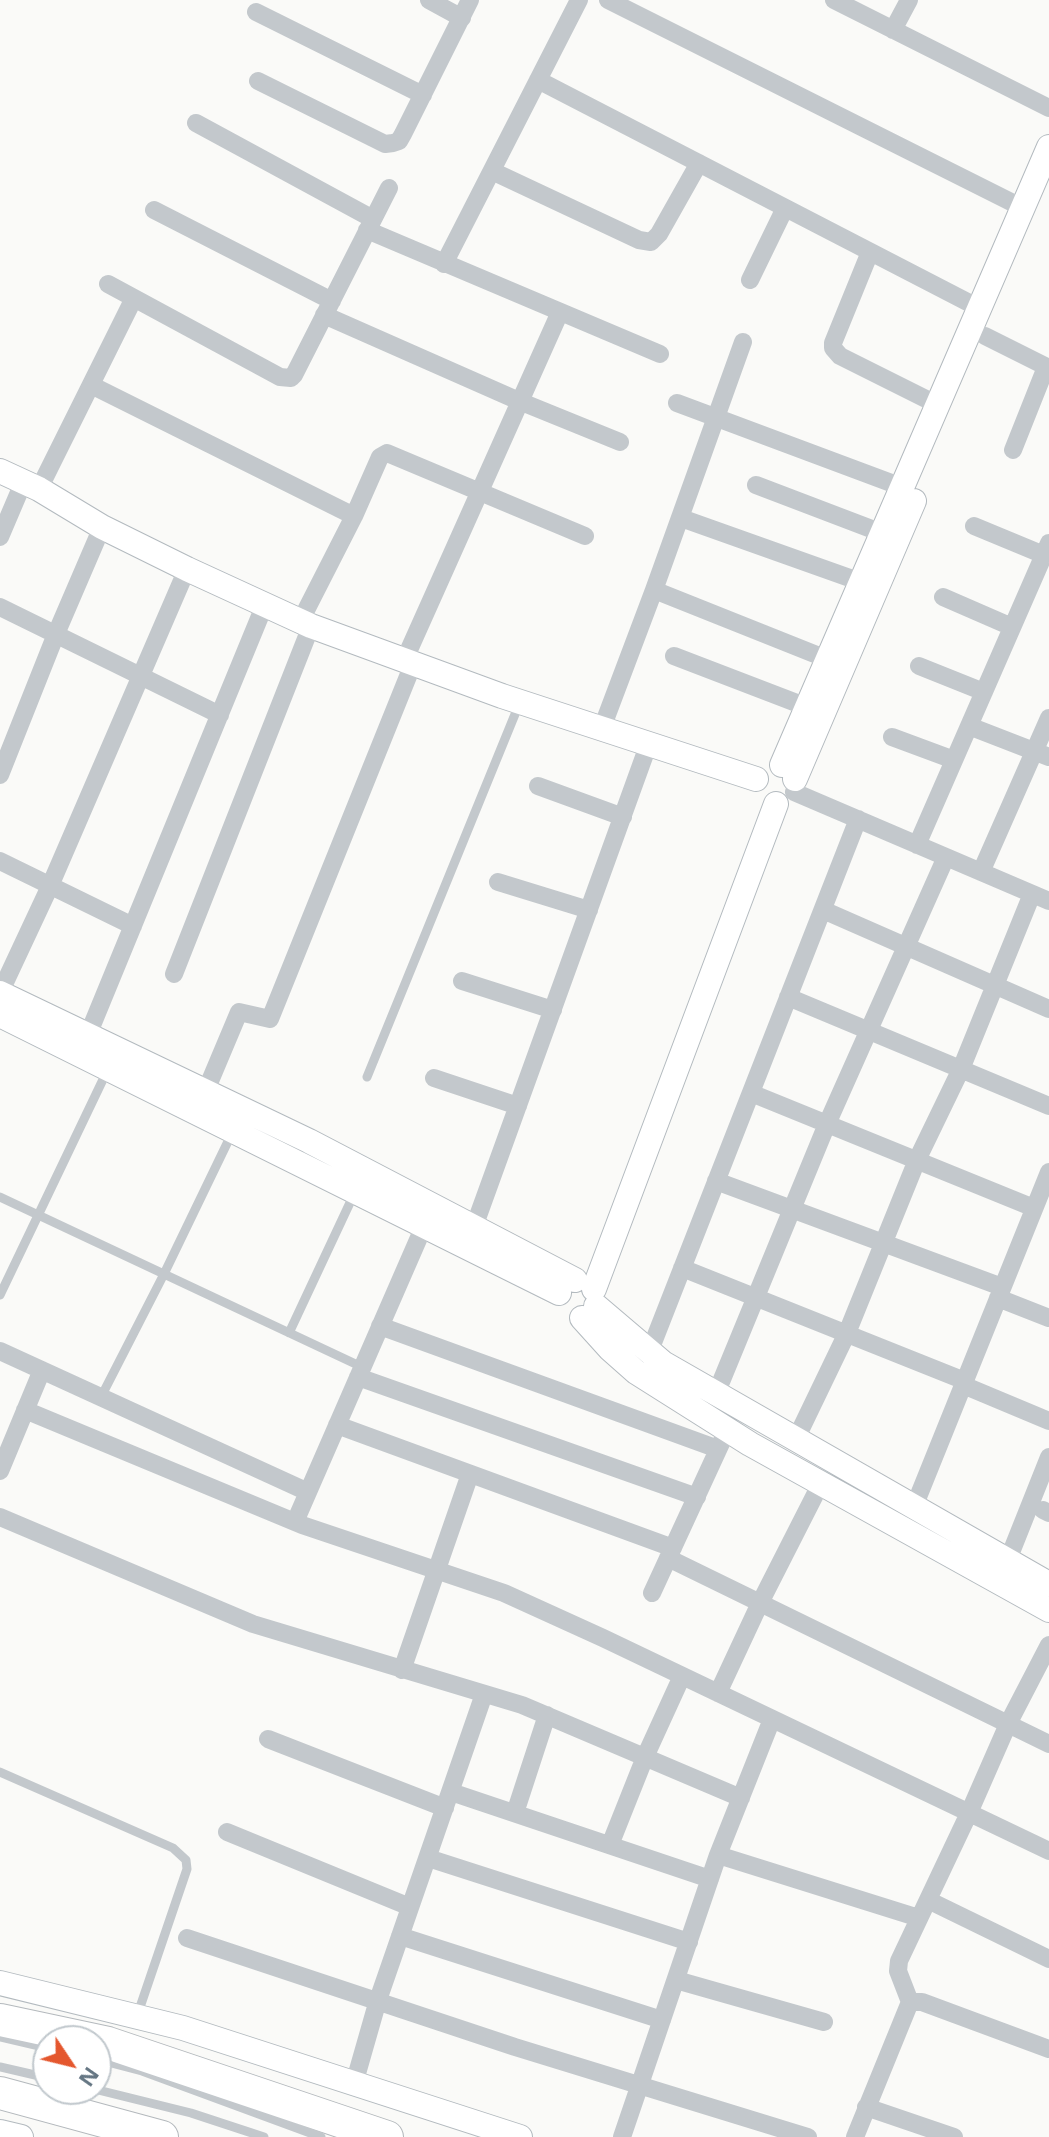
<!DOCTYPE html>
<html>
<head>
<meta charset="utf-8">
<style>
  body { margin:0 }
  #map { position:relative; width:1049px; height:2137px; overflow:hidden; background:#fafaf8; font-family:"Noto Sans",sans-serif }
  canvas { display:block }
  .north { position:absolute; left:32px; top:2025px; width:80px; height:80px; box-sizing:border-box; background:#fff; border:2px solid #c1c8cd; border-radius:50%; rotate:125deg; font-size:22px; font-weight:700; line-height:32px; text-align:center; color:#657683 }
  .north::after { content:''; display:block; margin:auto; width:28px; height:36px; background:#e4572e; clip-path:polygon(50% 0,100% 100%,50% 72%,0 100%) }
</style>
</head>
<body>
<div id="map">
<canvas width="1049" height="2137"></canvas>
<div class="north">N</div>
</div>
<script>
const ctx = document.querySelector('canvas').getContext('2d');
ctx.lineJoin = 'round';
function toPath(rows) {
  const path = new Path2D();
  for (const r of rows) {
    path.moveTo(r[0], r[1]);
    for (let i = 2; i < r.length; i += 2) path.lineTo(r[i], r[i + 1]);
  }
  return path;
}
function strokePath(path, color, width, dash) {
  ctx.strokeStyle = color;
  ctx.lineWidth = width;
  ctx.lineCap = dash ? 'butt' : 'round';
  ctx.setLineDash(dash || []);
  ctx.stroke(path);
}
const secondary = toPath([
  [0,471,39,489,102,527,187,569,311,626,502,696,756,779],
  [782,765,1049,147],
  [795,779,914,501],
  [0,993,309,1141,575,1280],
  [0,1015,559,1293],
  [594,1289,776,804],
  [596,1306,663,1363,1049,1584],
  [582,1318,610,1349,636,1372,750,1444,1049,1610],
  [0,1983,183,2028,520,2137],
  [0,2132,21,2137]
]);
const highway = toPath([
  [0,2020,108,2043,387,2137],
  [0,2093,162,2137]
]);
strokePath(secondary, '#b3babf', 26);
strokePath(highway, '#b4b9bd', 34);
strokePath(toPath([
  [367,1077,520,702],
  [0,1197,362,1367],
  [0,1295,108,1069],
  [289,1333,355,1192],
  [101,1397,164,1274,233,1131],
  [0,1772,173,1848,186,1860,187,1869,137,2016],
  [0,2037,48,2048],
  [96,2059,142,2071,321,2137],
  [0,2067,48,2078],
  [94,2089,191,2113,264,2137]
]), '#c3c8cc', 9);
strokePath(toPath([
  [429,0,462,18],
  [608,0,1023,208],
  [834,0,1049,108],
  [256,12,423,95],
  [893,30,909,0],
  [538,80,979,308],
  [258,81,377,140,385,144,393,143,399,141,403,134,470,0],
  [196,123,373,219],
  [492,171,639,240,651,242,659,234,699,163],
  [154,210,332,301],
  [367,230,660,354],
  [870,252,833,343,833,348,840,356,938,405],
  [444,264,579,0],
  [750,280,785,208],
  [108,284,280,377,291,378,294,375,389,188],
  [324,315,519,401,620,442],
  [985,336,1049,368],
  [91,385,354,516],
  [677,403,902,487],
  [1013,450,1046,367],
  [756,485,882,533],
  [39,489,134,298],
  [681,518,861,582],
  [974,526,1044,555],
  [0,537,23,483],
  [654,590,827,659],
  [943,597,1012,627],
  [0,607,220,715],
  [300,622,354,516,380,457,387,453,585,536],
  [674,656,807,707],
  [404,661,560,312],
  [919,666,984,692],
  [969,726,1049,757],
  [602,728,654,590,743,342],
  [892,737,954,760],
  [0,775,56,634,102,527],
  [538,786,623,817],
  [794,792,1049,901],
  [917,845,1049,543],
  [0,861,133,926],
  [981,872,1049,718],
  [498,882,589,910],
  [823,910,1049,1009],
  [174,974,311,626],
  [462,981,553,1010],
  [0,993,50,886,187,569],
  [788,997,1049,1106],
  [88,1035,265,604],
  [434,1078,518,1106],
  [751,1093,1034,1208],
  [202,1100,239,1012,270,1019,413,664],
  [716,1181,1002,1287],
  [474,1227,649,743],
  [682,1268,965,1381],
  [998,1298,1049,1318],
  [380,1326,718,1449],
  [0,1351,308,1492],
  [649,1353,858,819],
  [358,1377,697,1497],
  [963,1385,1049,1421],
  [716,1394,827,1124,946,857],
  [25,1410,302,1525,504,1593,603,1638,1049,1851],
  [337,1425,673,1548],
  [796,1439,847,1333,917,1160,961,1069,1032,894],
  [0,1471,42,1370],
  [914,1507,1049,1172],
  [1043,1510,1049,1513],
  [0,1517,253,1624,522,1705,741,1798],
  [295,1522,424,1226],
  [668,1558,1049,1744],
  [1008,1560,1049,1457],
  [652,1593,723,1439],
  [402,1670,470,1474],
  [718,1693,760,1603,821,1483],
  [268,1739,445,1808],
  [451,1792,710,1879],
  [515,1813,547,1715],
  [227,1832,410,1907],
  [610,1845,645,1757,682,1676],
  [718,1855,919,1918],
  [428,1858,689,1942],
  [928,1900,1049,1959],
  [400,1936,662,2020],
  [187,1938,515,2047,808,2137],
  [676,1980,824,2022],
  [910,2002,898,1971,899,1961,969,1813,1008,1724,1049,1645],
  [354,2084,378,2000,484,1694],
  [866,2107,954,2137],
  [622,2137,718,1855,772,1719],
  [855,2137,910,2002,922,2002,1049,2049]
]), '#c3c8cc', 18);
strokePath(secondary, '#fff', 24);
strokePath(highway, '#fff', 32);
</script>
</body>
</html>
